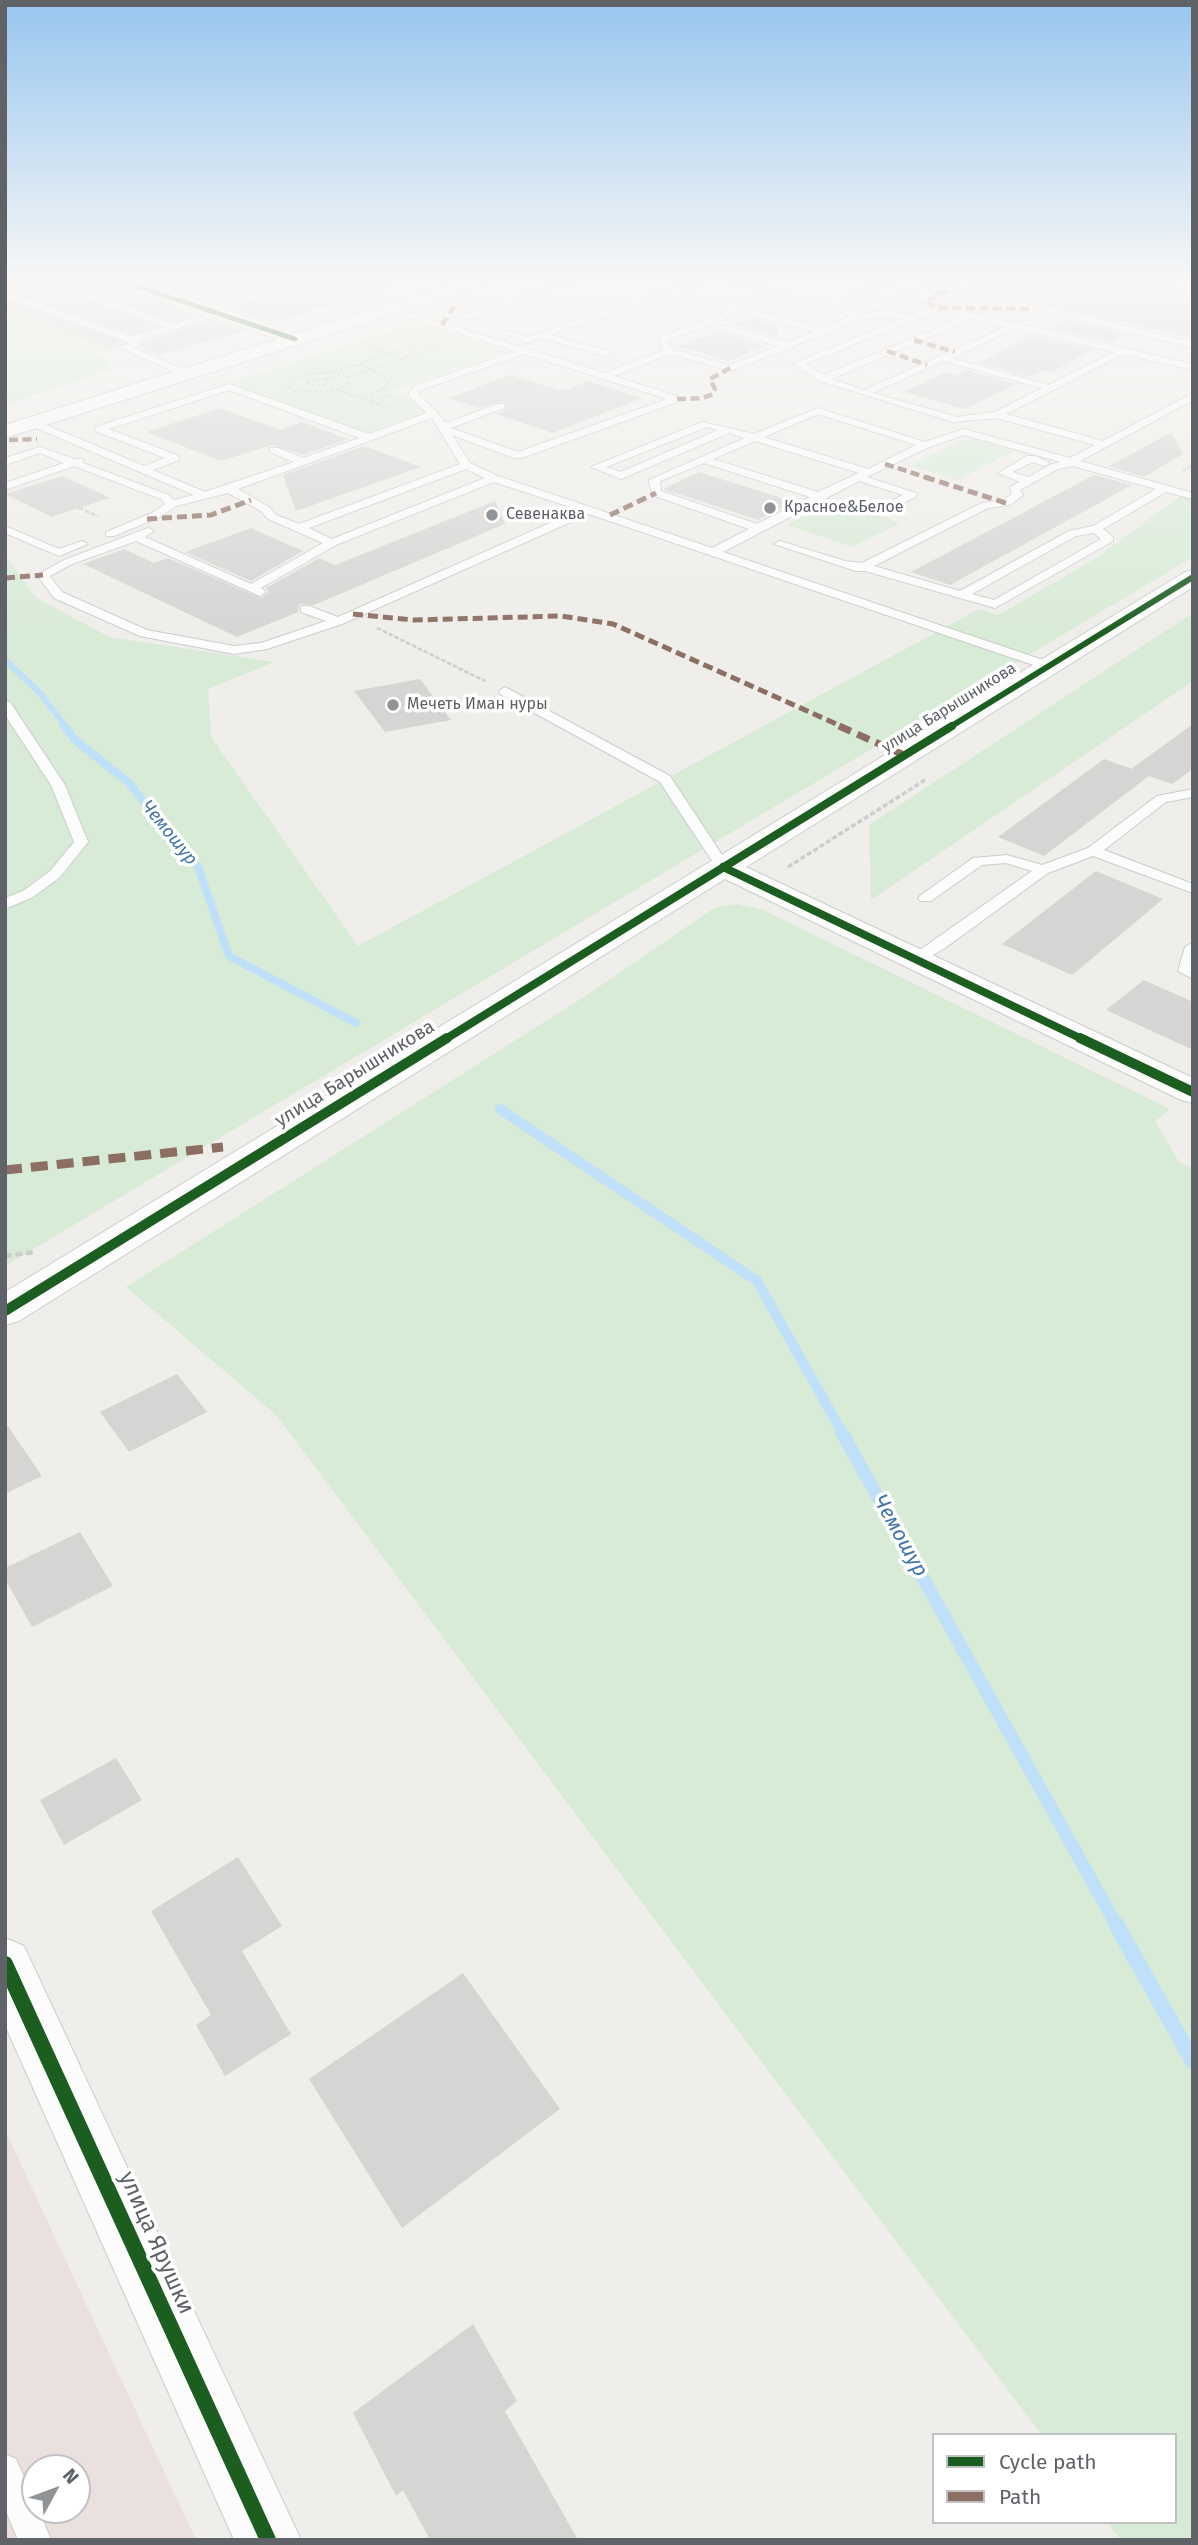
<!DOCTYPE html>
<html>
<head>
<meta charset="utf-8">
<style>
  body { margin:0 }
  #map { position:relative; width:1198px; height:2545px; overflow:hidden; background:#efeeea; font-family:"Fira Sans",sans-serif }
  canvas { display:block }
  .frame { position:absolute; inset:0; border:7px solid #5f6368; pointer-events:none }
  .legend { position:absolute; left:932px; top:2433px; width:245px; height:91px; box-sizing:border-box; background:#fff; border:2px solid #bfc1c3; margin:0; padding:9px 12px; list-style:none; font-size:21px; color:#5f6368 }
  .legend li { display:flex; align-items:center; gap:14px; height:35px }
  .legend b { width:35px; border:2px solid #bfc1c3 }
  .north { position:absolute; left:21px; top:2454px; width:70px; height:70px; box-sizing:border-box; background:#fff; border:2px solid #bfc1c3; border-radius:50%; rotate:49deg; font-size:19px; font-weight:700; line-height:28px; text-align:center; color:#5f6368 }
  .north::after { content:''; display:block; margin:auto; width:24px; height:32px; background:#919496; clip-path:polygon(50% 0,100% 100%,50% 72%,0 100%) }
</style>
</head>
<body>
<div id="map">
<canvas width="1198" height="2545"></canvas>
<div class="frame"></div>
<ul class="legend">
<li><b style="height:9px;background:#1b5e20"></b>Cycle path</li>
<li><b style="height:9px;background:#8d6e63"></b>Path</li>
</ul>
<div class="north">N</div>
</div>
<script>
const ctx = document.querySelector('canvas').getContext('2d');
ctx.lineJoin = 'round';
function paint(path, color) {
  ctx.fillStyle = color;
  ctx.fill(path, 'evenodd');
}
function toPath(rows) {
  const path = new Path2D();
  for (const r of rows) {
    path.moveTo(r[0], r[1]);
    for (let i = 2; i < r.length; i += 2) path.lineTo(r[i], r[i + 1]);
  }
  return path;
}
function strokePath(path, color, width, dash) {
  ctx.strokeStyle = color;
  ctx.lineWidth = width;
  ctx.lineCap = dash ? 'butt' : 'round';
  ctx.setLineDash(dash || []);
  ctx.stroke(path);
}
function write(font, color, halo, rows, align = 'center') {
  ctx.font = font + ' "Fira Sans",sans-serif';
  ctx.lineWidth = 7;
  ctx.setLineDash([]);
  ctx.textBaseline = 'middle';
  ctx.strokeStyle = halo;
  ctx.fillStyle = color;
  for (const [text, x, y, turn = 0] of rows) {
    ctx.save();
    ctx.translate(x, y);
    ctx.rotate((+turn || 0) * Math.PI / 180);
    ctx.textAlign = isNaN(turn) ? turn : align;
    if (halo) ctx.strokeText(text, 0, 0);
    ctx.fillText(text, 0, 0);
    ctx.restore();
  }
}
paint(toPath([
  [5,280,78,280,203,322,111,349,5,310]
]), '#dfddda');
paint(toPath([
  [5,2130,196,2540,5,2540],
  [35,2468,77,2468,77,2510,35,2510]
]), '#eae0de');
paint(toPath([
  [5,310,111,349,96,353,110,364,109,370,5,405],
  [416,323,506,352,391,392,437,408,364,434,228,384],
  [974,439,1014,451,958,480,910,466,962,440],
  [1181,495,1193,498,1193,557,5,1266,5,554,35,597,109,637,274,662,208,689,211,737,358,946,979,609,998,615,1098,557],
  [835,501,900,523,852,547,786,525],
  [1193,613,1193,681,871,900,869,825],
  [735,904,763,910,1170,1109,1155,1121,1179,1162,1193,1169,1193,2540,1121,2540,1107,2522,1175,2522,1175,2435,1042,2435,275,1414,126,1287,587,995,714,908]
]), '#d8ebd6');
strokePath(toPath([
  [5,660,40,693,66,727]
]), '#bfe0f9', 6);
strokePath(toPath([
  [64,726,76,741,127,781,198,867,229,956,356,1023]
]), '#bfe0f9', 8);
strokePath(toPath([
  [500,1109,757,1281,842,1432]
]), '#bfe0f9', 10);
strokePath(toPath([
  [841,1431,1117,1926]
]), '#bfe0f9', 13);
strokePath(toPath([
  [1116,1924,1193,2061]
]), '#bfe0f9', 16);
paint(toPath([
  [5,280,32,280,157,327,131,334,5,289],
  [55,280,108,280,111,286,196,315,175,321],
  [143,280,389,280,390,287,272,323,229,308,287,290,287,284,278,283,214,303,197,298,212,292,208,284,180,292],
  [968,280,1121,280,1193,300,1193,338,968,287],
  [5,300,122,343,111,349,5,310],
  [752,319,776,325,778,337,734,325],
  [212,320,244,331,158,355,140,347,142,342],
  [1066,320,1124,334,1109,342,1049,328],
  [717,332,767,346,749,350,748,353,728,361,677,346],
  [1033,336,1093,350,1051,372,1043,370,1029,377,978,363],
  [965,370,1016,384,965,409,904,392,946,372,955,375],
  [511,375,562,391,588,381,642,398,553,433,495,414,506,410,504,401,478,408,448,398],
  [220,408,280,430,302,422,348,439,303,455,272,445,221,461,147,432],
  [1171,433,1183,454,1144,477,1109,466],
  [364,446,421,467,296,511,283,475],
  [699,472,794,502,758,520,663,489],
  [1094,475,1132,485,950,585,911,572],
  [63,476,110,498,51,517,5,494],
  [495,501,505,524,314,605,299,604,298,612,237,637,83,564,124,549,154,563,168,558,261,598,269,592,266,588,319,558,335,565],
  [251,528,303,551,251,581,185,552],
  [420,679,451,720,385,732,354,691],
  [1193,724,1193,769,1172,784,1149,776,1044,856,998,837,1104,759,1138,771,1131,769],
  [1096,871,1163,899,1072,975,1002,944],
  [1144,980,1193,1002,1193,1050,1106,1010],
  [177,1374,207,1412,129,1452,100,1412],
  [5,1422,42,1476,5,1494],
  [80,1532,113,1586,32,1627,5,1579,5,1568],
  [116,1758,142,1800,64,1845,40,1800],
  [238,1857,282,1926,242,1951,291,2034,225,2076,196,2025,211,2015,151,1911],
  [463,1973,560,2109,402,2228,309,2079],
  [473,2324,517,2401,505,2411,578,2540,430,2540,403,2490,396,2496,353,2413]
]), '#d6d5d3');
const service = toPath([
  [35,280,47,280,175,324,219,311,223,314,136,341,140,344,133,347,189,372,191,374,186,377,119,347,130,343,5,297,5,291,131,337,166,327,35,280],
  [439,280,452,280,469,286,465,289,439,280],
  [570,280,582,280,451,325,605,373,664,350,658,338,731,310,671,294,551,335,608,351,608,355,605,356,542,338,527,343,503,333,507,330,527,337,697,280,709,280,680,291,822,328,852,316,720,280,734,280,824,304,887,282,890,287,833,306,861,313,884,311,911,315,936,305,1193,364,1193,370,1124,354,1006,414,1103,441,1193,393,1193,400,1080,461,1193,493,1193,499,1166,492,1103,529,1113,537,1113,541,995,608,865,571,856,571,774,544,780,541,845,561,862,563,982,503,1003,500,1012,494,1010,487,1020,482,998,473,1027,456,1035,456,1050,463,1045,466,1032,462,1012,472,1028,477,1052,464,1061,462,964,435,929,447,867,477,916,493,916,497,895,507,887,507,887,503,903,495,859,481,723,552,1052,663,1052,669,1048,670,589,514,342,624,267,649,234,654,140,636,54,598,37,575,64,560,148,528,154,531,145,537,251,584,323,543,268,519,261,511,228,493,176,506,160,517,114,536,106,536,106,532,152,513,165,504,161,499,74,466,5,490,5,483,64,463,40,453,5,465,5,458,40,447,74,459,83,459,83,463,169,495,174,500,194,495,29,425,29,421,37,421,144,466,165,458,95,431,95,427,229,384,369,434,427,413,408,395,414,386,515,351,387,311,387,307,441,322,570,280],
  [937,311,963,317,824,375,805,364,937,311],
  [741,313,814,332,787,342,714,323,741,313],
  [884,317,901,319,793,364,820,381,953,422,997,418,1095,445,1070,458,964,429,925,442,818,408,754,434,702,422,591,467,621,479,729,433,745,438,649,480,652,495,749,529,712,548,498,476,470,463,452,435,514,458,522,458,680,401,680,397,614,376,670,354,730,371,863,319,884,317],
  [972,319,1005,327,864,390,832,379,972,319],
  [706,326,778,346,729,365,672,349,666,341,706,326],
  [1015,329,1114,352,1049,385,951,358,1015,329],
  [524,354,667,399,518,452,451,428,504,408,504,404,498,404,445,423,437,412,418,394,421,390,524,354],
  [943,361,1042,388,995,412,957,417,873,393,943,361],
  [229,390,359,438,303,458,278,448,270,448,270,452,294,462,205,492,153,470,179,460,179,456,109,429,229,390],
  [818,414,916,445,868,469,764,437,818,414],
  [432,418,460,464,299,524,276,515,269,507,238,489,432,418],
  [707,427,718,430,621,472,606,467,707,427],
  [755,441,859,473,818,492,713,459,755,441],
  [704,463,810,497,757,524,661,491,660,481,704,463],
  [1073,466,1156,489,1093,526,1069,531,960,591,874,566,988,508,1010,505,1023,495,1020,490,1058,469,1073,466],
  [466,469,485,478,332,539,309,528,466,469],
  [494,482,579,510,338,617,309,606,301,606,301,612,326,621,261,643,234,646,147,630,62,592,50,576,72,564,136,541,260,596,266,592,261,588,336,545,494,482],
  [1094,533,1101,539,994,600,972,594,1076,536,1094,533],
  [913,280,928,280,1193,342,1193,348,913,280],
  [1124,280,1139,280,1193,292,1193,298,1124,280],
  [279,285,286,287,209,312,202,310,279,285],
  [207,286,210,291,173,302,169,299,207,286],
  [910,290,917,292,867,312,860,310,910,290],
  [5,526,59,549,82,541,88,544,59,556,5,533,5,526],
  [505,687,670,776,730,867,728,870,718,870,660,782,500,694,499,691,505,687],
  [5,701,10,702,65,785,88,842,60,877,33,897,5,909,5,898,23,891,50,871,74,842,51,785,5,715,5,701],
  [1193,789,1193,797,1166,802,1104,850,1193,884,1193,893,1093,856,1048,873,945,948,921,962,909,962,907,959,1032,871,1006,863,982,865,931,901,921,901,918,898,921,895,973,858,1007,855,1042,865,1088,848,1157,796,1193,789],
  [1193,942,1193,979,1178,971,1185,947,1193,942],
  [5,2454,16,2459,35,2501,35,2510,39,2510,51,2540,18,2540,5,2509,5,2454]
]);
const minor = toPath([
  [110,280,135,280,301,335,304,339,295,344,289,343,112,284,110,280],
  [1193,570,1193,587,746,867,1193,1078,1193,1103,1181,1100,725,879,19,1321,5,1325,5,1292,1185,572,1193,570],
  [5,1938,24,1946,301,2540,234,2540,5,2025,5,1938]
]);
const secondary = toPath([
  [465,280,490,280,488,284,5,438,5,425,465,280]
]);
strokePath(service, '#cbcccc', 2);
strokePath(minor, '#cbcccc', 2);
strokePath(secondary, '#cacacb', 2);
strokePath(toPath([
  [361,344,390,353],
  [358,365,371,369,387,381,388,385,364,398],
  [334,372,426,342],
  [315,373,334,373,348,377,346,384,338,390,323,392,293,390,285,385,289,379,315,373],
  [348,377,440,346],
  [326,379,327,383,319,386,306,383,310,380,326,379],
  [326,379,339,375],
  [324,385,389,408],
  [371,400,390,396],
  [1183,471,1193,465]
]), '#cacfcc', 2, [3.5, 2]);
strokePath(toPath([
  [79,508,98,516],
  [377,628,485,681]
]), '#cacfcc', 2.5, [4.5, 2]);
strokePath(toPath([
  [788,867,925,780]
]), '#cacfcc', 3.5, [5, 2.5]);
strokePath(toPath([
  [5,1256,35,1252]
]), '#cacfcc', 4.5, [7, 3.5]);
paint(service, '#fdfcfc');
paint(minor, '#fdfcfc');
paint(secondary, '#fdfcfc');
strokePath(toPath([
  [924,284,940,294],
  [949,290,926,301,936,308,1029,309],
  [442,325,455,305],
  [914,340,955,352],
  [887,351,927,365],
  [677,399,703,398,713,394,715,389,710,379,730,368],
  [9,440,37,439],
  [885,464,931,479]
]), '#8d6e63', 4.5, [9, 4.5]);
strokePath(toPath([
  [925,477,1009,504],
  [610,515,656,493],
  [147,519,211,515,251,500],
  [5,578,43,575],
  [353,614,414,620,561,616,613,624,843,727]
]), '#8d6e63', 5, [10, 5]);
strokePath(toPath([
  [839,726,904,755]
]), '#8d6e63', 7, [13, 7]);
strokePath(toPath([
  [5,1170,223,1147]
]), '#8d6e63', 9, [17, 9]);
strokePath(toPath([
  [118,280,295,339]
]), '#1b5e20', 5);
strokePath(toPath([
  [950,727,1193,577]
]), '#1b5e20', 6);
strokePath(toPath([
  [723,867,1084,1040],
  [444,1040,952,726]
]), '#1b5e20', 8);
strokePath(toPath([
  [1080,1038,1193,1092],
  [5,1311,447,1038]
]), '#1b5e20', 10);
strokePath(toPath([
  [5,1964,268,2540]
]), '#1b5e20', 16);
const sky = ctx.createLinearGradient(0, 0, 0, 636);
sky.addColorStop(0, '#97c6ef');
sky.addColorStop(0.44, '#f8f7f6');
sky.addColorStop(1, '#f8f7f600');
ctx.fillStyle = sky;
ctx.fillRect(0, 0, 1198, 636);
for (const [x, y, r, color] of [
  [770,508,7,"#919496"],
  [492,515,7,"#919496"],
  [393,705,7,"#919496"]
]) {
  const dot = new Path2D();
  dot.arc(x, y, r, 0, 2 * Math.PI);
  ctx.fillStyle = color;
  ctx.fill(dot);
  strokePath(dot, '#fff', 2.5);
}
write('16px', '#5f6368', '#fff', [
  ["Красное&Белое",784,508],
  ["Севенаква",506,515],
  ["Мечеть Иман нуры",407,705]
], 'left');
write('16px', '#5f6368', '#fff', [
  ["улица Барышникова",949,708,-32]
]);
write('italic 18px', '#4174aa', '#fff', [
  ["Чемошур",169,833,51]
]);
write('19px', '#5f6368', '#fff', [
  ["улица Барышникова",355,1074,-32]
]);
write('italic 21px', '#4174aa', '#fff', [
  ["Чемошур",900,1536,61]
]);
write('23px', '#5f6368', '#fff', [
  ["улица Ярушки",156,2243,66]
]);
</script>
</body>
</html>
